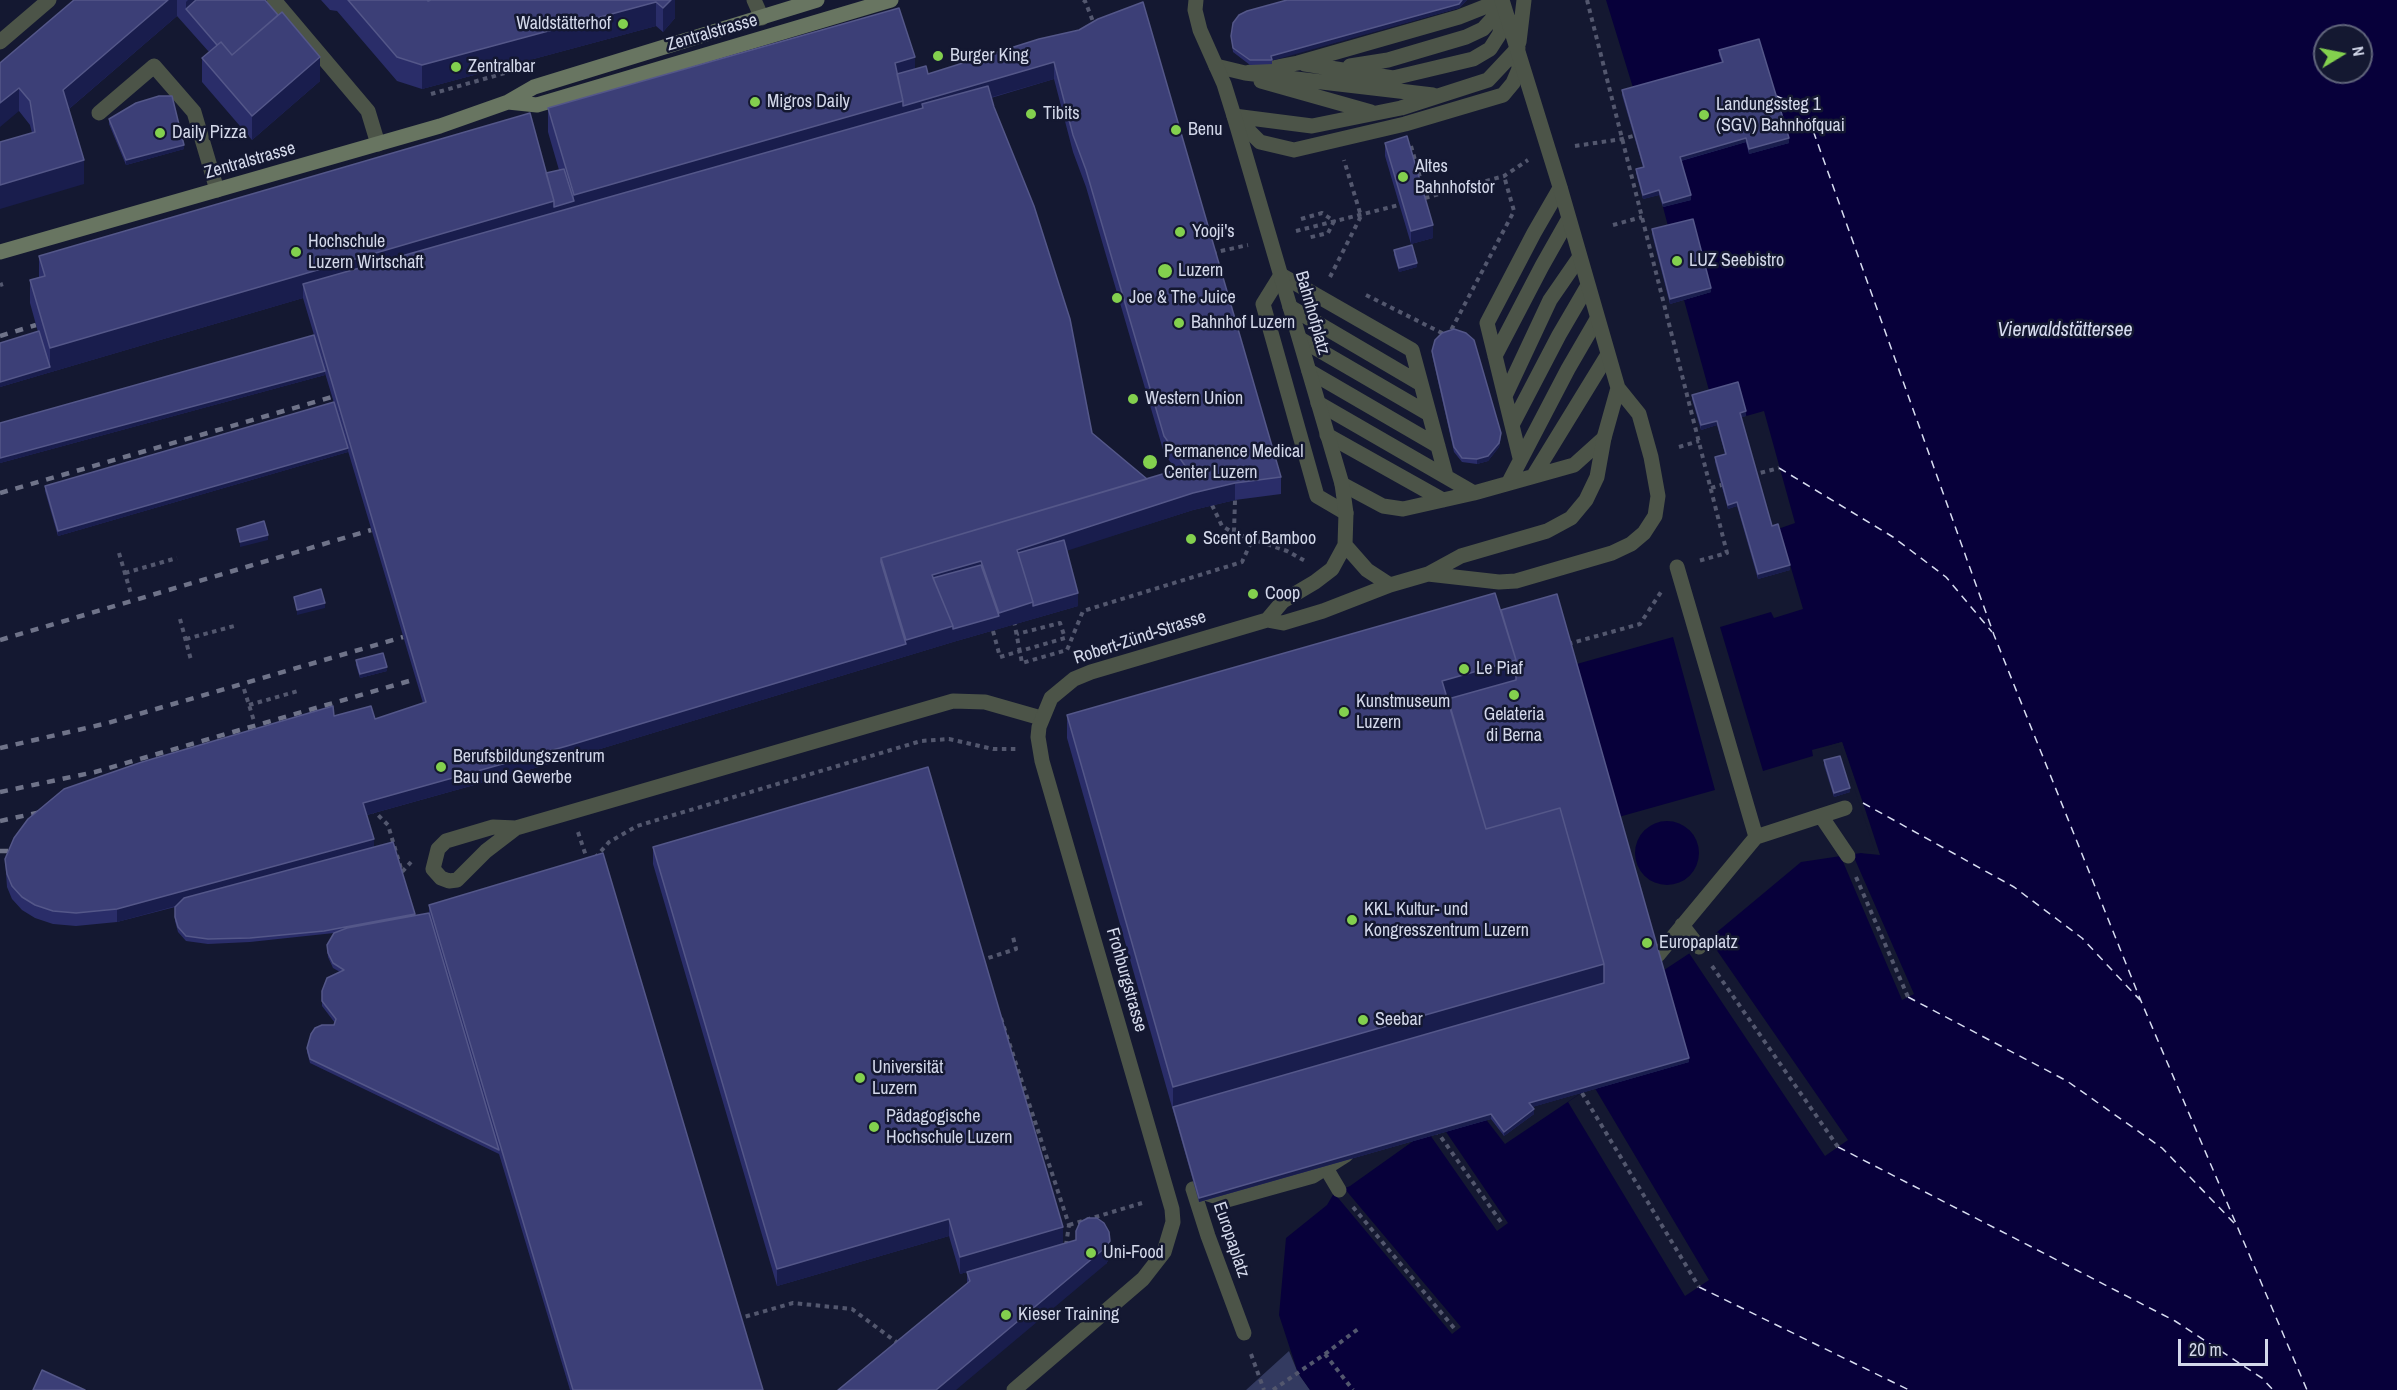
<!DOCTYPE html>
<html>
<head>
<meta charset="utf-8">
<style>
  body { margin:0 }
  #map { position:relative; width:2397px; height:1390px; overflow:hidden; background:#141831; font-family:"Archivo Narrow",sans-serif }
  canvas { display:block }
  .north { position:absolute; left:2313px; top:24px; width:60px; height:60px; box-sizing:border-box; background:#141831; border:2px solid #60657b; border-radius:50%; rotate:80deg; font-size:16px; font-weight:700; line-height:24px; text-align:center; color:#d3d8ea }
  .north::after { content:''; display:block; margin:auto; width:21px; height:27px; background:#83d04e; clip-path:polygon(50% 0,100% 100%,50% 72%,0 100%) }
  .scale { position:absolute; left:2178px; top:1339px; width:90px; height:27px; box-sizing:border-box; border:3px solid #d3d8ea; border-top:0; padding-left:8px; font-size:18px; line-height:21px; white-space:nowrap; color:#d3d8ea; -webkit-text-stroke:4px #141831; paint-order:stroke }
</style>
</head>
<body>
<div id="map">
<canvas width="2397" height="1390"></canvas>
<div class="north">N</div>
<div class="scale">20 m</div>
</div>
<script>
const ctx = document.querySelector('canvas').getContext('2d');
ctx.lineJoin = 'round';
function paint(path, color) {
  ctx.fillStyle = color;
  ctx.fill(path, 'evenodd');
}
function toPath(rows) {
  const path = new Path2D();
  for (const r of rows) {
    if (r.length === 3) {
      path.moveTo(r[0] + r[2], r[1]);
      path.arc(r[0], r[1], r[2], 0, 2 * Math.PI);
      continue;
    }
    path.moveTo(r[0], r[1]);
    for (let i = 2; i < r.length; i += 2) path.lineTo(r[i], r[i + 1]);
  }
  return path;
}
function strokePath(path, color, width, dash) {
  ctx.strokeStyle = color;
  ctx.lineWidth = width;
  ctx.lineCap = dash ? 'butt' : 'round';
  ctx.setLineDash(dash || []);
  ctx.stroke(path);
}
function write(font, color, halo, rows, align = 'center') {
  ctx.font = font + ' "Archivo Narrow",sans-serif';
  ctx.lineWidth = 5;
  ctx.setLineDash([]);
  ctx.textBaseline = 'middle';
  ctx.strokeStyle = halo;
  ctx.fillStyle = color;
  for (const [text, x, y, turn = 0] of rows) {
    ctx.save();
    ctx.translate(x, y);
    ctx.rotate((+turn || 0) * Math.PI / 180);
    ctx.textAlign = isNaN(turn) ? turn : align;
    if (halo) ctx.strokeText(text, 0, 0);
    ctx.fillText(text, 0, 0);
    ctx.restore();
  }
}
paint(toPath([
  [1289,1351,1298,1373,1310,1390,1246,1390]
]), '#333a60');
paint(toPath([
  [1606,0,2397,0,2397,1390,1310,1390,1298,1373,1279,1315,1286,1238,1327,1205,1334,1193,1350,1186,1471,1100,1505,1144,1593,1085,1570,1032,1699,947,1801,862,1861,853,1879,854,1842,742,1812,750,1813,756,1763,771,1720,627,1771,612,1774,618,1803,609,1738,387,1710,394,1684,300,1711,292,1669,230,1663,207,1690,199,1634,91],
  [2325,36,2361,36,2361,72,2325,72],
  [1673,637,1715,790,1608,820,1566,667],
  [1667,853,32]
]), '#07003a');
paint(toPath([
  [1764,411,1795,523,1775,530,1743,417],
  [1842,742,1863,803,1880,855,1861,853,1860,850,1875,851,1840,745,1826,749,1825,747],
  [1853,855,1914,994,1902,1000,1841,857],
  [1709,939,1848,1140,1825,1156,1689,953],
  [1593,1085,1709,1280,1685,1296,1568,1102],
  [1440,1123,1508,1223,1497,1231,1428,1132],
  [1344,1188,1461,1327,1452,1334,1334,1193]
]), '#141831');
strokePath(toPath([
  [1776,96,1805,108,1994,635,2141,1001,2307,1390],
  [1779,468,1893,537,1946,577,1992,632],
  [1863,803,2014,887,2082,938,2140,1000],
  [1908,997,2067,1081,2162,1148,2237,1226],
  [1838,1147,2175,1321,2262,1378,2273,1390],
  [1699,1287,1909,1390]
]), '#d7dcf0', 1.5, [8, 6]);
strokePath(toPath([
  [1083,0,1085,1,1094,24],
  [1587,0,1727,553,1698,561],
  [431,94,512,71],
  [1411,146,1426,198],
  [1575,146,1622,139,1637,135],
  [1425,198,1504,176,1528,160],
  [1301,219,1322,213,1334,221,1328,233,1307,238],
  [1613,225,1642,217],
  [1296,231,1399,205],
  [1212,253,1248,245],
  [1330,277,1361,216,1344,160],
  [0,285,3,284],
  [1366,295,1448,336,1514,211,1504,176],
  [1679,447,1699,441],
  [1752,475,1779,468],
  [1711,488,1725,484],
  [1212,505,1222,526,1234,533,1287,551,1307,562],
  [1234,532,1235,500],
  [119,553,131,594],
  [125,573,177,558],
  [180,619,191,660],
  [1014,621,1022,663,1067,650,1083,611,1242,562,1253,538],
  [993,631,1000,657,1065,638,1060,623,1017,634],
  [186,639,238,625],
  [1568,644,1640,624,1661,592],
  [244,689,254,721],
  [249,705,298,691],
  [372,809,388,825,402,872,411,862],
  [578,832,588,862],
  [595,858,609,842,637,826,921,741,949,739,993,749,1018,749],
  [1856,877,1908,997],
  [983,962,982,960,1016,949,1013,937],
  [1712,966,1838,1147],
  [1001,1018,1069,1225,1066,1245],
  [1582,1093,1699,1287],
  [1436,1130,1503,1225],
  [1353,1207,1454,1328],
  [1069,1225,1142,1203],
  [737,1319,793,1303,852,1309,899,1344],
  [1251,1354,1264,1390],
  [1325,1354,1358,1329],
  [1273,1390,1325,1354,1353,1390]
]), '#53576e', 4, [4.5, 4.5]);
strokePath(toPath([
  [1305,64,1393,78,1473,59,1490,49,1499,35,1503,23,1503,6],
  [1216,66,1245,73,1433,95],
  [1350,66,1388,60,1466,37,1483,29,1493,18,1501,3],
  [1245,73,1298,63,1459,17,1502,0],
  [1261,81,1371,112],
  [99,113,154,66,194,112,217,190],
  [1234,116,1260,142,1294,150,1405,124,1503,95,1513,83,1519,69,1518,54],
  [1234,116,1312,126,1401,108,1488,80,1518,48],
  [1290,307,1421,384],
  [1300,339,1429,414],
  [1495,356,1542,266,1568,220],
  [1309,371,1438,446],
  [1505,396,1550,300,1579,258],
  [1318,403,1474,493],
  [1512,425,1559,335,1587,287],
  [1327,435,1443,500],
  [1520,458,1487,323,1534,233,1560,188],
  [1534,475,1607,356],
  [1509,482,1568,369,1597,319],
  [1342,484,1383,506,1403,509,1474,493,1574,465,1604,438],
  [1346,513,1317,496,1263,304,1281,275,1412,350,1446,476],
  [516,828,493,827,446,841,438,849,433,869,441,878,449,881,457,880,486,851,516,828,953,701,985,702,1041,718]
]), '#4c5448', 15);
strokePath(toPath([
  [1677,567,1756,837],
  [1821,816,1848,856],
  [1682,925,1699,947],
  [1644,964,1658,955,1756,837,1845,808],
  [1326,1168,1339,1190],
  [1193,1189,1227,1200,1313,1176,1346,1155],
  [1193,1189,1208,1236,1244,1333]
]), '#4c5448', 15);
strokePath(toPath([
  [274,0,368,111,378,144],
  [754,0,762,18],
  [1196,0,1195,10,1200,30,1224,84,1234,116,1342,484,1346,513,1345,545,1367,570,1390,585],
  [0,42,49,0],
  [1519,42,1524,0],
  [1428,574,1499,582,1516,581,1612,553,1631,544,1644,533,1655,516,1658,496,1651,457,1639,414,1618,388,1560,187,1502,0],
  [1267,620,1283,601,1315,582,1332,569,1345,545],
  [1014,1390,1143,1279,1164,1252,1173,1222,1172,1209,1042,761,1038,737,1039,727,1051,698,1074,679,1091,672,1267,620,1283,623,1323,611,1390,585,1428,574,1461,556,1547,531,1571,518,1586,500,1597,477,1604,438,1618,388]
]), '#4c5448', 15);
strokePath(toPath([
  [508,102,537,105,891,0],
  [0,252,440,126,508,102,534,87,817,0]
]), '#687561', 15);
strokePath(toPath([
  [0,336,36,325],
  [0,493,332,397],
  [0,640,371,530],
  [0,748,108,723,403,637],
  [0,792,95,772,416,679],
  [0,821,50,810],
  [0,851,14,851]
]), '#6f7389', 4.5, [8, 8]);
paint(toPath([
  [74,0,265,0,320,81,252,140,202,82,202,58,209,52,177,16,69,109,84,184,32,133,30,125,19,111,0,63],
  [321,0,427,0,428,1,675,0,675,18,663,32,656,26,422,89,397,81,337,11,330,10],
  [1287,0,1467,0,1459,8,1272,60,1272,64,1250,65,1233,52,1231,36],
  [1079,30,1281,477,1281,494,1235,500,1193,510,1067,550,1078,606,953,642,567,759,367,815,374,847,415,914,415,916,429,913,429,905,763,1390,570,1390,499,1154,310,1063,307,1052,307,1048,334,1025,335,1023,322,1006,322,996,340,972,333,968,328,957,327,945,334,933,250,942,208,944,186,941,178,932,175,921,175,907,117,922,76,926,53,924,35,918,22,910,12,899,7,887,5,859,334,716,375,719,423,703,348,451,348,452,58,536,45,491,45,486,334,403,325,373,325,375,0,463,0,423,314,335,303,298,0,387,0,343,38,332,30,303,30,280,39,277,39,256,546,173,559,170,548,132,548,108,915,69,928,74],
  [1054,79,1073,152,1086,187,1164,453,1176,470,1147,479,1092,433,991,98],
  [1719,50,1789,143,1749,154,1746,142,1681,161,1691,200,1663,207,1659,195,1643,199,1636,173,1636,169,1643,167,1622,95,1622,90,1722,62,1719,55],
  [109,119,184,149,126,165,109,124],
  [1385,143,1433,238,1411,244,1385,156],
  [1652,229,1711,292,1670,304,1652,234],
  [1394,250,1417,267,1399,272,1394,255],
  [1432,351,1501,437,1499,447,1488,461,1477,464,1462,462,1454,452,1432,355],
  [1692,395,1746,416,1741,417,1772,526,1790,570,1758,579,1737,506,1728,509,1715,462,1715,457,1725,454,1717,425,1701,430,1692,399],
  [1501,610,1689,1062,1532,1107,1534,1114,1504,1136,1491,1119,1199,1202,1067,738,1067,715],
  [356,660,387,671,360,678,356,665],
  [1824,760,1850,792,1834,797,1824,765],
  [653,847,1063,1244,1076,1240,1076,1231,1110,1257,1106,1264,967,1284,967,1272,960,1274,949,1236,777,1286,653,864]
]), '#2a2d69');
paint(toPath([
  [168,0,177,0,177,16,63,114,63,90],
  [188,0,216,0,186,9,186,2],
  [671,0,675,0,675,18,663,32,663,8],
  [1462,0,1467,0,1459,8,1271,61,1271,56],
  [656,2,656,26,422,89,422,65],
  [320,57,320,81,252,140,252,116],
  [915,57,915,80,898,86,895,63],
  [1054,62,1054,79,923,117,922,104,922,117,574,219,574,195,903,101],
  [19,88,19,111,0,127,0,103],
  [1746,138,1746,142,1680,161,1680,157],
  [1789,138,1789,143,1749,154,1749,149],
  [184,145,184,149,126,165,126,160],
  [84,160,84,184,0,209,0,185],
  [1659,190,1659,195,1643,199,1643,195],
  [1691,195,1691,200,1663,207,1663,203],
  [554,201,574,201,574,218,303,284,303,298,0,387,0,382,50,367,50,348],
  [1433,225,1433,238,1411,244,1411,231],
  [1417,263,1417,267,1399,272,1399,268],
  [1711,288,1711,292,1670,304,1670,299],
  [325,371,325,375,0,463,0,458],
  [1746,411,1746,416,1740,418,1740,413],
  [1717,421,1717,425,1701,430,1701,425],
  [1501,433,1499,447,1488,461,1477,464,1477,459],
  [348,448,348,452,58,536,58,531],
  [1235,483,1235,500,1193,510,1020,566,1017,550,1193,493],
  [1737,502,1737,506,1728,509,1728,505],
  [268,535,268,540,240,547,240,542],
  [981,561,981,578,937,590,932,575],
  [1790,565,1790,570,1758,579,1758,574],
  [1078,593,1078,606,953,642,567,759,363,816,363,803,906,644,906,640,953,626,999,616,999,613,1033,602],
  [325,603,325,608,297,615,297,610],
  [1516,660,1516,684,1444,705,1442,681],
  [387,667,387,671,360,678,360,674],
  [1850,788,1850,792,1834,797,1834,793],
  [374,839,374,852,117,922,117,909],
  [1604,964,1604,987,1173,1107,1173,1087],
  [1689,1058,1689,1062,1529,1108,1529,1103],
  [1534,1109,1534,1114,1504,1136,1504,1132],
  [1491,1114,1491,1119,1199,1202,1199,1198],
  [949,1219,949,1236,777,1286,777,1269],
  [1063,1227,1063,1244,960,1274,960,1257],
  [1110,1241,1110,1257,1106,1264,956,1390,936,1390]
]), '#191d4d');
const building = toPath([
  [74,0,168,0,63,90,84,160,0,185,0,142,35,132,30,101,19,88,0,103,0,63,74,0],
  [196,0,265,0,278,15,232,55,221,42,217,45,186,9,196,0],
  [348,0,427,0,428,1,431,0,671,0,663,8,656,2,422,65,397,57,348,0],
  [1287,0,1462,0,1459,4,1271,56,1272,60,1250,60,1233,48,1231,36,1233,23,1239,15,1247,11,1287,0],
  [1143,2,1281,477,1235,483,1193,493,1017,550,1033,602,999,613,981,561,932,575,953,626,906,640,881,558,1186,467,1164,436,1086,170,1073,135,1054,62,903,106,903,101,897,74,926,66,928,74,1039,39,1079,30,1098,19,1143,2],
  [899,8,915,57,895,63,903,101,574,195,548,108,899,8],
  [282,12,320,57,252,116,202,58,221,42,232,55,282,12],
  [1759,39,1789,138,1749,149,1746,138,1680,157,1691,195,1663,203,1659,190,1643,195,1636,169,1644,167,1622,90,1723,62,1719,50,1759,39],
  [988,86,994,107,1034,206,1070,319,1092,433,1147,479,881,558,881,562,906,644,567,746,363,803,374,839,117,909,76,913,53,911,35,905,22,897,12,886,7,874,5,859,14,838,28,819,64,789,142,762,333,706,334,716,371,706,375,719,426,702,303,284,923,108,922,104,988,86],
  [159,96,172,96,184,145,126,160,109,119,136,103,159,96],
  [530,113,554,201,50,348,30,280,45,276,39,256,530,113],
  [1407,136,1433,225,1411,231,1385,143,1407,136],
  [564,169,574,201,554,207,554,201,546,173,564,169],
  [1693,219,1711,288,1670,299,1652,229,1693,219],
  [1412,245,1417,263,1399,268,1394,250,1412,245],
  [1454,329,1466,333,1474,340,1501,433,1499,443,1488,456,1477,459,1462,458,1454,447,1432,351,1435,340,1442,333,1454,329],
  [39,331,50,367,0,382,0,343,39,331],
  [314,335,325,371,0,458,0,423,314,335],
  [1738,382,1746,411,1740,413,1772,526,1778,524,1790,565,1758,574,1737,502,1728,505,1715,457,1726,454,1717,421,1701,425,1692,395,1738,382],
  [334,402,348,448,58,531,45,486,334,402],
  [264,521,268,535,240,542,237,529,264,521],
  [1064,540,1078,593,1033,606,1033,602,1018,553,1064,540],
  [981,565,999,616,953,629,953,626,933,578,981,565],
  [321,589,325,603,297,610,294,597,321,589],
  [1495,593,1516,660,1442,681,1486,829,1560,808,1604,964,1173,1087,1067,715,1495,593],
  [1557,594,1689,1058,1529,1103,1534,1109,1504,1132,1491,1114,1199,1198,1173,1107,1604,983,1604,964,1560,808,1486,829,1448,699,1516,680,1516,660,1501,610,1557,594],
  [383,653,387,667,360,674,356,660,383,653],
  [1840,756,1850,788,1834,793,1824,760,1840,756],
  [928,767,1063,1227,960,1257,949,1219,777,1269,653,847,928,767],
  [393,842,415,914,324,931,250,938,208,939,186,936,178,927,175,917,175,907,184,898,393,842],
  [603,853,763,1390,573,1390,429,905,603,853],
  [429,913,499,1150,310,1059,307,1048,311,1034,315,1028,322,1025,334,1025,336,1019,322,1001,322,991,327,978,344,970,333,963,328,953,327,945,334,933,347,928,429,913],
  [1088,1218,1097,1218,1104,1223,1109,1232,1110,1241,1106,1247,936,1390,838,1390,970,1281,967,1272,1076,1240,1076,1231,1080,1222,1088,1218],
  [42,1370,85,1390,33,1390,42,1370]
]);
paint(building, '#3c3f77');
strokePath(building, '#545789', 1.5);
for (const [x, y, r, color] of [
  [623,24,6,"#83d04e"],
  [938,56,6,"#83d04e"],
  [456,67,6,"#83d04e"],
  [755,102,6,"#83d04e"],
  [1031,114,6,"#83d04e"],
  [1704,115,6,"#83d04e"],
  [1176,130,6,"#83d04e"],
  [160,133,6,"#83d04e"],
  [1403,177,6,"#83d04e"],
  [1180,232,6,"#83d04e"],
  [296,252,6,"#83d04e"],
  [1677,261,6,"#83d04e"],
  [1165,271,8,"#83d04e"],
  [1117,298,6,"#83d04e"],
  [1179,323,6,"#83d04e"],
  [1133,399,6,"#83d04e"],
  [1150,462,8,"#83d04e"],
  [1191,539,6,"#83d04e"],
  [1253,594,6,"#83d04e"],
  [1464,669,6,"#83d04e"],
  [1514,695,6,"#83d04e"],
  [1344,712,6,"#83d04e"],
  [441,767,6,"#83d04e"],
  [1352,920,6,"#83d04e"],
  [1647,943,6,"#83d04e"],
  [1363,1020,6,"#83d04e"],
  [860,1078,6,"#83d04e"],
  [874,1127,6,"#83d04e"],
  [1091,1253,6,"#83d04e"],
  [1006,1315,6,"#83d04e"]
]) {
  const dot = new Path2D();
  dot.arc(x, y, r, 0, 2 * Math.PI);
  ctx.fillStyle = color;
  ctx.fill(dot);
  strokePath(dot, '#141831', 2);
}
write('18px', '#d3d8ea', '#141831', [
  ["Waldstätterhof",611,24,"right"],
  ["Burger King",950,56],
  ["Zentralbar",468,67],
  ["Migros Daily",767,102],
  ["Landungssteg 1",1716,105],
  ["(SGV) Bahnhofquai",1716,126],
  ["Tibits",1043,114],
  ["Benu",1188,130],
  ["Daily Pizza",172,133],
  ["Altes",1415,167],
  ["Bahnhofstor",1415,188],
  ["Yooji's",1192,232],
  ["Hochschule",308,242],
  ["Luzern Wirtschaft",308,263],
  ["LUZ Seebistro",1689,261],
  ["Luzern",1178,271],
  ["Joe & The Juice",1129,298],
  ["Bahnhof Luzern",1191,323],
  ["Western Union",1145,399],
  ["Permanence Medical",1164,452],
  ["Center Luzern",1164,473],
  ["Scent of Bamboo",1203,539],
  ["Coop",1265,594],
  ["Le Piaf",1476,669],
  ["Kunstmuseum",1356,702],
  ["Luzern",1356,723],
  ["Gelateria",1514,715,"center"],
  ["di Berna",1514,736,"center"],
  ["Berufsbildungszentrum",453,757],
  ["Bau und Gewerbe",453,778],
  ["KKL Kultur- und",1364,910],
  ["Kongresszentrum Luzern",1364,931],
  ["Europaplatz",1659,943],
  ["Seebar",1375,1020],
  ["Universität",872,1068],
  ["Luzern",872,1089],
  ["Pädagogische",886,1117],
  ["Hochschule Luzern",886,1138],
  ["Uni-Food",1103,1253],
  ["Kieser Training",1018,1315]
], 'left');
write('18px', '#d3d8ea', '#141831', [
  ["Zentralstrasse",712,33,-16],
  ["Zentralstrasse",250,161,-16],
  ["Bahnhofplatz",1312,313,74],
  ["Robert-Zünd-Strasse",1140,638,-18],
  ["Frohburgstrasse",1126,980,74],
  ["Europaplatz",1231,1240,71]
]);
write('italic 20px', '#d7dcf0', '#141831', [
  ["Vierwaldstättersee",2065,331]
]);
</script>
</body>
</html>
